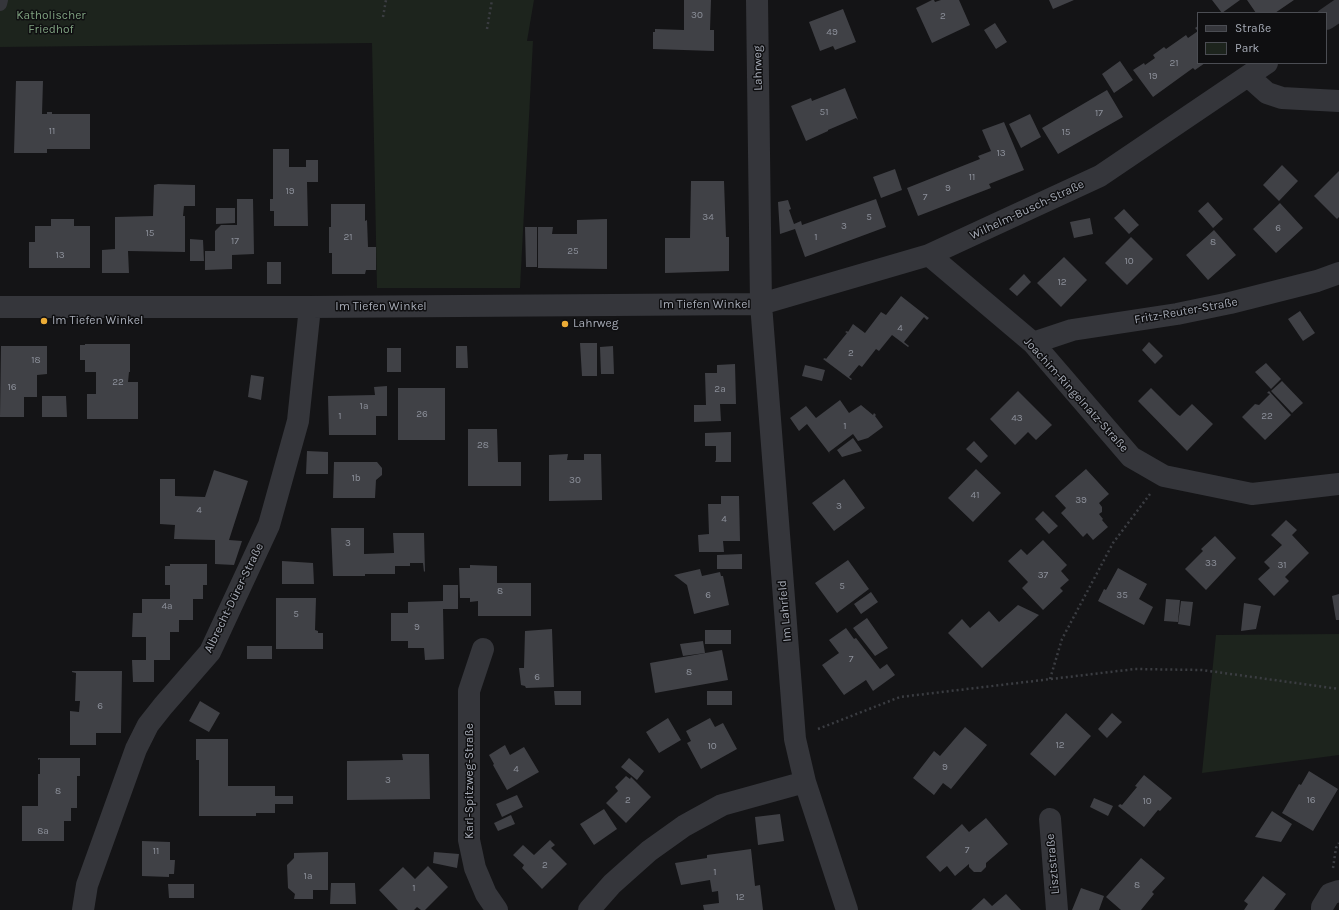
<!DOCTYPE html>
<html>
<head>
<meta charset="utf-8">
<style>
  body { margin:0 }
  #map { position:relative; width:1339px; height:910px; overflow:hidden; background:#141416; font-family:Karla,sans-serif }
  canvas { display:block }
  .legend { position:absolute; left:1197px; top:12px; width:130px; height:52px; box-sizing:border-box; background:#0f0f11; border:1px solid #4b4d53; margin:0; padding:5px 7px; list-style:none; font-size:12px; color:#a6abb6 }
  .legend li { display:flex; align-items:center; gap:8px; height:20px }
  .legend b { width:20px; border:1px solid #4b4d53 }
</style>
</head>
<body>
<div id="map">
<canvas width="1339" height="910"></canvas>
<ul class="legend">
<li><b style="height:5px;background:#35363b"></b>Straße</li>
<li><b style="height:11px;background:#1d241d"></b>Park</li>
</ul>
</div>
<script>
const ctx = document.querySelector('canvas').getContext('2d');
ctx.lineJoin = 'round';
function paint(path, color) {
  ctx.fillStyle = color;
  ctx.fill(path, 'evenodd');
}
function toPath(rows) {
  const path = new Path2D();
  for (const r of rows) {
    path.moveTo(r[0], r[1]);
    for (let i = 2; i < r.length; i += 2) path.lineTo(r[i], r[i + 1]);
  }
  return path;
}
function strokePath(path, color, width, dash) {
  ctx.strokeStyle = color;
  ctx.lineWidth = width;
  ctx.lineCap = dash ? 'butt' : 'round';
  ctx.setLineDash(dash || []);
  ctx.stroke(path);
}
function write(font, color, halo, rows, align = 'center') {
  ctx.font = font + ' Karla,sans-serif';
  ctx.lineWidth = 3;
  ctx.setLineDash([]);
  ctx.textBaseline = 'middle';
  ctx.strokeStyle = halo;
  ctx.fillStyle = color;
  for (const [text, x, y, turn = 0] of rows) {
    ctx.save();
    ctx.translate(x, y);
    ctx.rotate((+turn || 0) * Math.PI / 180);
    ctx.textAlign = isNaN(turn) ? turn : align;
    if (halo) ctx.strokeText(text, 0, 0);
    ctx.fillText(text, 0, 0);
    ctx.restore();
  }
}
paint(toPath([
  [0,0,534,0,527,41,533,41,520,288,377,288,372,43,0,47],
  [1339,634,1339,755,1202,773,1216,635]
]), '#1d241d');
paint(toPath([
  [684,0,711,0,710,30,714,30,714,51,653,49,653,32,655,32,655,29,684,30],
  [932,0,934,0,935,2,941,0,959,0,970,25,932,43,916,8],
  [1049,0,1074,0,1053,9],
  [1212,0,1240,0,1222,13],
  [1247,0,1294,0,1275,13,1256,13],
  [843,9,856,42,835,50,833,46,820,51,809,22],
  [995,23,1007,42,996,49,984,30],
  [1198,26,1198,63,1205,63,1195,70,1193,68,1153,97,1133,70,1144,63,1145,65,1155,58,1153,55,1164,47,1166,49,1186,35,1188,38,1198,31,1195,28],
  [1120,61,1133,80,1114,93,1102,74],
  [16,81,43,81,42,114,47,114,47,112,52,112,52,114,90,114,90,149,47,149,47,153,14,153],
  [845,88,858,120,856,118,828,130,828,131,806,141,791,106,811,98,812,101],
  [1107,90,1123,117,1058,154,1042,128],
  [1030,114,1041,137,1021,148,1009,124],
  [1004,122,1024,170,989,184,991,188,918,216,907,188,980,159,978,156,991,151,982,130],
  [273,149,289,149,289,167,306,167,306,160,318,160,318,182,307,182,308,226,274,226,274,211,270,211,270,199,273,199],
  [1282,165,1298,181,1279,201,1263,185],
  [895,169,902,190,881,198,873,177],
  [1339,171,1339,217,1337,219,1314,196],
  [691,181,724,181,726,237,729,237,729,271,665,273,665,238,690,238],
  [158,184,195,185,195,206,184,206,183,216,185,216,185,252,128,251,129,273,102,273,102,250,115,249,115,217,153,216,154,185],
  [237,199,253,199,254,254,232,255,232,269,205,270,205,251,215,251,215,231,221,225,237,225],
  [876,199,886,227,805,257,795,229,780,234,778,202,788,200,791,209,789,210,794,224,801,221,802,225],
  [1208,202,1223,219,1213,228,1198,211],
  [1280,203,1303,228,1276,253,1253,229],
  [331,204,365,204,365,221,367,220,368,247,376,247,376,270,366,270,365,274,332,274,332,253,329,253,329,227,331,227],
  [216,208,235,208,235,223,216,224],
  [1124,209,1139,225,1129,234,1114,218],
  [1090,218,1093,234,1074,238,1070,222],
  [51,219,74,219,74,226,90,226,90,268,29,268,29,242,35,242,35,226,51,226],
  [607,219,607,269,538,268,538,227,553,227,552,234,577,234,577,220],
  [525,227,537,227,537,267,526,267],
  [1214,230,1236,255,1208,280,1186,255],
  [1131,237,1153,259,1127,285,1105,263],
  [190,239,203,240,204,261,190,261],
  [1064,257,1087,280,1061,307,1037,283],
  [267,262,281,262,281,284,267,284],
  [1024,274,1031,282,1017,296,1009,289],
  [901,296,929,318,927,320,924,317,904,342,909,346,908,347,892,335,879,351,876,349,862,367,859,365,849,377,852,379,851,380,823,359,825,358,826,359,847,333,845,332,847,331,848,332,853,324,865,333,881,312,886,315],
  [1300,311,1315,333,1303,341,1288,319],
  [1149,342,1163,356,1155,364,1142,350],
  [580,343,597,343,597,376,582,376],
  [85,344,130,344,130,372,129,372,128,382,138,382,138,419,87,419,87,394,96,394,96,372,85,372,85,360,80,360,80,345,85,345],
  [1,346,47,346,47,374,37,375,37,397,24,397,24,417,0,417],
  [456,346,467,346,468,368,456,368],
  [613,346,614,374,601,374,600,347],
  [387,348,401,348,401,372,387,372],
  [1266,363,1281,379,1271,389,1255,372],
  [735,364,736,404,720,404,721,421,694,422,694,405,706,405,705,373,717,373,717,365],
  [805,365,825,370,822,381,802,376],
  [251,375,264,377,261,400,248,397],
  [1282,381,1303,403,1292,413,1271,391],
  [387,386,387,416,376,416,376,435,329,435,328,396,375,395,374,387],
  [398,388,445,388,445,440,398,440],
  [1151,388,1177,414,1180,416,1192,404,1213,424,1187,451,1138,401],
  [1018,391,1052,425,1036,440,1028,432,1015,445,990,419],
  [1269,391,1291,415,1265,440,1242,417,1255,404,1259,405,1270,394,1267,393],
  [42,396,66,396,67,417,42,417],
  [840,400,849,413,861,405,873,415,874,413,876,415,875,416,883,427,868,438,858,441,853,434,829,452,830,454,807,424,799,431,790,418,806,406,816,418],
  [468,429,497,429,498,462,521,462,521,486,468,486],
  [731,432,731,462,715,462,716,460,716,446,705,446,705,433],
  [853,438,862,451,842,457,837,450],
  [974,441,988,456,981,463,966,449],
  [307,451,328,452,328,474,306,474],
  [568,454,567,460,584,460,584,454,601,454,602,500,549,501,549,455],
  [334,462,377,462,382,468,382,475,376,480,375,498,333,498],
  [976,469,1001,493,973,522,948,498],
  [1086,469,1109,494,1099,503,1102,507,1102,512,1099,514,1103,519,1102,520,1108,527,1093,540,1087,533,1083,537,1061,513,1066,508,1055,496],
  [214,470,248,481,229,540,242,541,234,565,215,564,215,540,174,539,175,525,160,524,160,479,175,479,175,496,205,497],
  [844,479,865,508,834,531,812,503],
  [721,496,739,496,740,541,723,541,724,552,699,552,698,535,709,534,708,504,721,504],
  [1043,511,1058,526,1049,534,1035,519],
  [1286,520,1297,530,1292,535,1309,553,1285,577,1289,581,1274,596,1258,579,1270,568,1264,562,1282,545,1271,535],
  [331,528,364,528,364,554,394,553,393,533,424,533,425,571,424,572,423,563,410,563,410,566,395,566,395,574,365,574,365,576,333,576],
  [1215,536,1236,558,1206,590,1185,569,1203,551,1201,549],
  [1043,540,1067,565,1061,571,1069,580,1060,588,1063,591,1043,610,1022,588,1028,582,1008,561,1021,549,1027,555],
  [742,554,742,569,717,569,717,555],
  [848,560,869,589,837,613,815,583],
  [282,561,313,563,314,584,282,584],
  [170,564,207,564,207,585,203,585,203,599,193,599,193,620,179,620,179,632,170,632,170,660,154,660,154,682,133,682,132,660,146,660,146,637,132,637,133,613,142,613,142,599,170,599,170,585,165,585,165,566,170,566],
  [470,565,497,566,497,583,531,583,531,616,478,616,478,601,470,602,470,598,460,598,459,568,470,568],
  [1118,568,1147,584,1139,599,1153,607,1144,625,1098,601,1104,589,1106,590],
  [700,569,702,576,720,572,721,576,723,576,729,605,694,614,687,585,674,575],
  [443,585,458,585,458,609,443,609,444,659,425,660,424,648,408,648,408,641,391,641,391,613,408,613,408,602,443,601],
  [871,592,878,602,861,614,854,604],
  [1339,594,1339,620,1336,620,1332,596],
  [276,598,316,598,315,630,318,631,318,633,323,633,323,649,276,649],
  [1166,599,1180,600,1178,622,1164,621],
  [1181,601,1193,602,1190,626,1178,624],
  [1244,603,1261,606,1256,629,1241,631],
  [1018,605,1039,615,982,668,948,633,962,619,970,628,989,611,999,622],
  [867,618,888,648,875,656,853,628],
  [846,628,854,639,856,638,880,669,887,664,895,675,873,691,866,680,844,695,822,665,839,653,829,640],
  [552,629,554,687,526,688,525,686,521,685,519,668,524,668,525,631],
  [705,630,731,630,731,644,705,644],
  [703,641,705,653,683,656,680,644],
  [247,646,272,646,272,659,247,659],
  [722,650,728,680,655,693,650,663],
  [72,671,122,671,121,733,96,733,96,745,70,745,70,711,79,712,80,701,75,701,76,673,72,672],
  [554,691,581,691,581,705,555,705],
  [707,691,732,691,732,705,707,705],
  [200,701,220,713,209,732,189,721],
  [1066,713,1091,736,1055,776,1030,754],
  [1112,713,1122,722,1107,738,1098,729],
  [668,718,681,740,659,753,646,732],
  [710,718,715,727,723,723,737,749,701,769,687,743,691,741,686,731],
  [965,727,987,745,951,789,943,783,934,795,913,778,934,751,940,756],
  [196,739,228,739,228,786,275,786,275,796,293,796,293,804,275,804,275,813,256,813,256,816,199,816,199,760,196,760],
  [505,745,510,755,524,747,539,772,507,790,493,765,494,764,489,755],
  [402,754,429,754,430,799,347,800,347,761,403,760],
  [38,758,80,758,80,776,77,776,77,808,71,808,71,821,64,821,64,841,22,841,22,806,38,806,38,774,40,774,40,759,38,760],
  [629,758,644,771,637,780,621,767],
  [1309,771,1338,789,1313,831,1282,813,1299,784,1301,785],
  [1144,775,1172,798,1160,811,1158,810,1144,827,1118,806,1120,804,1122,805,1137,787,1135,786],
  [626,776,630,779,631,777,651,797,626,823,606,803,618,791,615,787],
  [517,795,523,807,502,817,496,804],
  [1094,798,1113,806,1108,816,1090,807],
  [604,809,617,829,594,845,580,824],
  [1272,811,1292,824,1281,842,1255,837],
  [780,814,784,841,758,845,755,817],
  [511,815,515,824,498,831,494,823],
  [986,818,1008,844,986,863,986,867,981,872,974,872,969,867,969,864,955,876,947,866,940,872,926,857,962,824,969,832],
  [550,840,555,845,551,848,567,864,542,889,522,868,524,865,513,855,523,845,534,855],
  [142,841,170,842,170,860,175,860,174,874,169,874,169,877,142,876],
  [751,849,755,886,760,885,763,910,704,910,703,905,719,903,718,891,712,892,710,880,681,885,675,863,707,858,707,855],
  [328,852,328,890,313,890,313,899,294,899,295,894,288,888,287,865,294,858,294,853],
  [434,852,459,854,457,868,433,863],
  [1141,858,1165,878,1152,892,1154,894,1141,910,1121,910,1106,897],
  [428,866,448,887,425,910,421,910,417,907,414,910,398,910,379,890,403,867,415,879],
  [1263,876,1286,894,1274,910,1244,910,1248,904,1244,901],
  [331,883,355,883,356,904,330,904],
  [168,884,194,884,194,898,169,898],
  [1081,888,1104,896,1099,910,1072,910],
  [1006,894,1021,910,971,910,984,898,992,906]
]), '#404146');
strokePath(toPath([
  [383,17,386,0],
  [487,29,492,0],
  [1050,679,1062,639,1113,543,1150,494],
  [818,729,900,697,1135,669,1202,670,1339,689],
  [1333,868,1336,848,1339,843]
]), '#3b3d42', 2.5, [2, 3]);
strokePath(toPath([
  [0,4,1,0]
]), '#35363b', 14);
strokePath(toPath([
  [757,0,761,304,795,739,805,782,847,910],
  [1326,19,1339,10],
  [1248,76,1267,93,1282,98,1339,101],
  [929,255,1033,343,1131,457,1164,476,1252,494,1339,484],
  [0,307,310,307,761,304,929,255,1100,176,1267,63],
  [1033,343,1072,330,1177,314,1230,303,1317,281,1339,273],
  [483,649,469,691,469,840,475,868,486,894,497,910],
  [1050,819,1057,910],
  [83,910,87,885,136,749,148,725,163,706,210,652,269,525,298,421,310,307],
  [589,910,612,884,649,851,684,826,722,805,805,782],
  [1322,910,1322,907,1330,894,1339,891]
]), '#35363b', 22);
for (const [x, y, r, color] of [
  [44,321,4,"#ecac36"],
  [565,324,4,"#ecac36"]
]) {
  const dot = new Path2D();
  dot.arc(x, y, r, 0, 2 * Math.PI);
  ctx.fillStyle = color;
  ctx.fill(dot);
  strokePath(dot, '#0f0f11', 1.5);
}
write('10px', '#8c909a', null, [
  ["30",697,15],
  ["2",943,16],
  ["49",832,32],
  ["21",1174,63],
  ["19",1153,76],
  ["51",824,112],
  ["17",1099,113],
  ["11",52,131],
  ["15",1066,132],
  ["13",1001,153],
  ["11",972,177],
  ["9",948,188],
  ["19",290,191],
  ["7",925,197],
  ["34",708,217],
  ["5",869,217],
  ["3",844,226],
  ["6",1278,228],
  ["15",150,233],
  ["21",348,237],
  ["1",816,237],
  ["17",235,241],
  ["8",1213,242],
  ["25",573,251],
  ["13",60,255],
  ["10",1129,261],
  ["12",1062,282],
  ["4",900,328],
  ["2",851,353],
  ["18",36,360],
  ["22",118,382],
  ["16",12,387],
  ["2a",720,389],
  ["1a",364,406],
  ["26",422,414],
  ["1",340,416],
  ["22",1267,416],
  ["43",1017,418],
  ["1",845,426],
  ["28",483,445],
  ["1b",356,478],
  ["30",575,480],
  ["41",975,495],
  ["39",1081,500],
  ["3",839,506],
  ["4",199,510],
  ["4",724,519],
  ["3",348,543],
  ["33",1211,563],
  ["31",1282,565],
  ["37",1043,575],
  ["5",842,586],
  ["8",500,591],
  ["6",708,595],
  ["35",1122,595],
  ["4a",167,606],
  ["5",296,614],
  ["9",417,627],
  ["7",851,659],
  ["8",689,672],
  ["6",537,677],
  ["6",100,706],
  ["12",1060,745],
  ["10",712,746],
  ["9",945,767],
  ["4",516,769],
  ["3",388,780],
  ["8",58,791],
  ["2",628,800],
  ["16",1311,800],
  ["10",1147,801],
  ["8a",43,831],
  ["7",967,850],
  ["11",156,851],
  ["2",545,865],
  ["1",715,872],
  ["1a",308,876],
  ["8",1137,885],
  ["1",414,888],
  ["12",740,897]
]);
write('12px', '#7ea07f', '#0f0f11', [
  ["Katholischer",51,16],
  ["Friedhof",51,30]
]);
write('12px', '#a6abb6', '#0f0f11', [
  ["Lahrweg",758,68,-91],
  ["Wilhelm-Busch-Straße",1027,210,-25],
  ["Im Tiefen Winkel",705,305],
  ["Im Tiefen Winkel",381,307],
  ["Fritz-Reuter-Straße",1186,311,-10],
  ["Joachim-Ringelnatz-Straße",1076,395,48],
  ["Albrecht-Dürer-Straße",234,598,-64],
  ["Im Lahrfeld",785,611,-95],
  ["Karl-Spitzweg-Straße",470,781,-90],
  ["Lisztstraße",1053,864,-95]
]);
write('12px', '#a6abb6', '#0f0f11', [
  ["Im Tiefen Winkel",52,321],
  ["Lahrweg",573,324]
], 'left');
</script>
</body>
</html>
